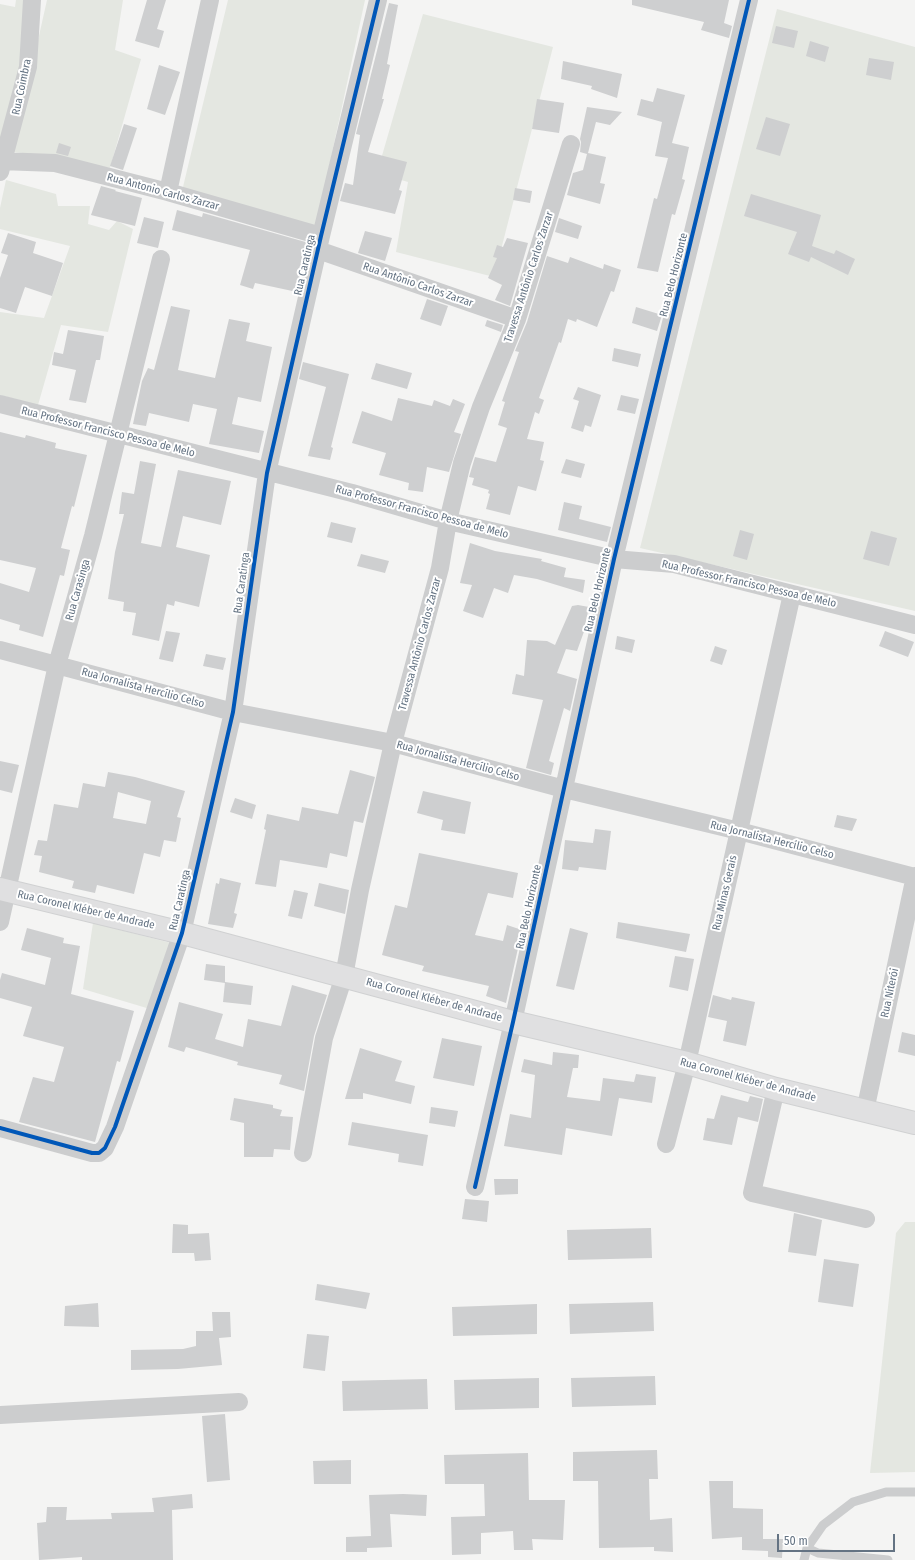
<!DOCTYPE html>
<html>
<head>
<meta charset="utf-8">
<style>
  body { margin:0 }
  #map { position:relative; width:915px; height:1560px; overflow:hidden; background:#f4f4f3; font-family:"Fira Sans Condensed",sans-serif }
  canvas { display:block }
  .scale { position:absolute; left:777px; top:1534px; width:118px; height:18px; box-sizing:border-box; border:2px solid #647383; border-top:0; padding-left:5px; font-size:12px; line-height:14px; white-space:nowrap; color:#647383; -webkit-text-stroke:3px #fff; paint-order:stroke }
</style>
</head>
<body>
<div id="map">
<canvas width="915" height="1560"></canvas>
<div class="scale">50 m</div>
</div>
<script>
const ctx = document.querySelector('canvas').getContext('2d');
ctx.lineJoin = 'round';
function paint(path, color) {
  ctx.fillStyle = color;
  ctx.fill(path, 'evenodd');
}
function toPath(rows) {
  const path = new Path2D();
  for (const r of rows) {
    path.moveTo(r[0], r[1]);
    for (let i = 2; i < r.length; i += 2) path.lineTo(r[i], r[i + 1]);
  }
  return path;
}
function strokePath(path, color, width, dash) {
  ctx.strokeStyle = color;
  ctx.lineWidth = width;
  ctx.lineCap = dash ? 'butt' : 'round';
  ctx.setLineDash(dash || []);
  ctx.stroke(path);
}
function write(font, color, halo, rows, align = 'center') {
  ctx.font = font + ' "Fira Sans Condensed",sans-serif';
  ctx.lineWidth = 4;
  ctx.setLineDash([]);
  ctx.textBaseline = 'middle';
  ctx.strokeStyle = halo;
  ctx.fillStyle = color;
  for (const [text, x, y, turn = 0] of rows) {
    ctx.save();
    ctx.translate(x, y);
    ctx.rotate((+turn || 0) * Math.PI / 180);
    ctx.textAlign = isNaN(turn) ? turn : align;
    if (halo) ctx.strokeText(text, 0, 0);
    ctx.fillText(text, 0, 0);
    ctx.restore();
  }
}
paint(toPath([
  [16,0,29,0,23,70,0,150,0,4,15,7],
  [47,0,123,0,115,50,141,59,110,168,50,156,13,152],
  [228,0,365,0,316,227,182,191],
  [777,9,915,47,915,611,640,548],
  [423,14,553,47,494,277,396,252,408,182,377,173],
  [6,180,56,194,58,206,90,206,88,224,109,230,117,221,133,229,108,332,61,325,38,405,0,395,0,312,44,318,70,246,0,229,0,208],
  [93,923,171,943,150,1009,83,989],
  [905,1222,915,1222,915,1472,870,1473,896,1233]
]), '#e4e7e1');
paint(toPath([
  [147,0,166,0,157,29,164,31,159,48,135,41],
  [632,0,729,0,724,23,732,26,729,38,701,30,704,22,632,5],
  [389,3,398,5,387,64,390,65,382,99,384,99,368,152,407,162,399,190,402,191,395,214,340,201,345,183,353,185,360,135,356,134],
  [776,26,798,31,794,48,772,43],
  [810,41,829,47,825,62,806,56],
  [869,58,894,62,891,80,866,75],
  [563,61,622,74,617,98,591,89,592,86,561,79],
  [159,65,180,72,165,115,147,109],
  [657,88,685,95,672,143,689,147,682,179,685,180,675,215,672,214,658,272,637,268,654,198,657,199,668,158,655,156,662,122,637,115,641,99,653,102],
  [537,99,564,103,559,133,532,129],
  [587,107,622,112,610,125,596,122,588,153,606,157,600,183,605,184,600,204,567,195,573,173,583,170,587,154,580,152,581,142,580,139],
  [766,117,790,124,780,156,756,149],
  [124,124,137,128,123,170,110,166],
  [59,143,71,147,68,156,56,153],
  [101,186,116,190,115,191,142,198,135,226,91,215],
  [515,188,532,191,530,203,513,200],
  [751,194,821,215,812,246,834,254,836,250,855,259,848,275,811,257,809,262,788,254,797,232,744,216],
  [177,210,202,217,203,213,309,243,297,292,255,283,253,289,240,285,250,250,172,230],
  [144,217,164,222,158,248,137,243],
  [559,218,582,226,578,239,555,232],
  [365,231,392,238,385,261,358,253],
  [8,233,36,242,33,253,63,263,52,296,25,287,16,313,0,308,0,278,8,255,1,253],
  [507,238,528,243,510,306,495,300,502,285,488,278,497,258,493,257,497,245,503,247],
  [547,256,568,263,570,257,603,269,604,264,621,270,614,292,611,291,597,327,577,319,576,322,568,319,561,343,559,342,539,398,544,400,539,414,535,412,527,439,544,442,540,460,544,461,536,491,518,486,510,515,486,509,490,494,488,493,489,490,472,485,474,478,469,477,475,457,496,462,507,428,498,425,505,402,502,401,519,352,515,351,527,322],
  [427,299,448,306,441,326,420,319],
  [171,306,190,310,178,370,215,378,229,319,250,323,246,341,272,347,261,402,238,397,232,424,264,431,259,453,209,444,217,409,193,404,189,422,149,413,146,426,133,424,142,381,148,368,154,370],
  [636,307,662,315,657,331,632,323],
  [487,320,503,325,501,332,485,326],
  [68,330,104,336,100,360,96,360,86,403,69,400,76,370,52,365,54,352,63,354],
  [614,348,641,354,638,367,612,361],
  [303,362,349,374,331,447,333,448,330,460,308,456,326,387,299,379],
  [376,363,412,373,407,389,371,379],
  [578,387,601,395,591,427,585,425,583,432,571,428,579,401,573,399],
  [621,395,639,399,635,414,617,410],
  [398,398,432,406,434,400,450,406,453,399,465,404,454,432,461,434,449,472,427,467,423,492,408,490,409,483,379,475,386,453,352,443,362,411,392,421],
  [0,432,25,438,26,435,56,443,55,448,87,455,74,507,72,506,61,548,70,550,64,576,60,575,43,637,19,630,20,625,0,619,0,583,29,592,36,568,0,560],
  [566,459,585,464,581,478,561,473],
  [140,461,156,464,141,543,161,547,178,470,231,481,221,525,183,516,176,547,210,555,199,607,175,601,174,606,167,604,159,641,132,635,136,613,123,611,124,602,108,599,115,552,124,514,119,514,122,492,134,494],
  [564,502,582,506,579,519,611,527,607,542,558,530],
  [331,522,356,528,352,543,327,537],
  [740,530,754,534,747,560,733,556],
  [871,531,897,538,889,566,863,559],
  [470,543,495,551,542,559,541,561,566,568,564,577,585,580,583,593,537,579,514,575,508,593,494,588,483,618,463,611,472,585,460,583],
  [361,554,389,561,385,573,357,566],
  [578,605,589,607,585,625,586,626,577,651,566,649,557,673,577,679,570,711,564,708,549,761,554,763,551,775,526,768,543,700,512,694,516,674,524,676,527,640,547,641,555,645,572,606],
  [166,631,180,633,173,662,159,659],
  [885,631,914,642,908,657,879,646],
  [617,636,635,640,632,653,615,649],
  [715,646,727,650,722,665,710,661],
  [206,654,226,658,223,670,203,666],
  [0,761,19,765,12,793,0,790],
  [350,770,375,777,363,823,354,821,347,857,330,853,327,868,280,860,276,887,255,884,266,830,264,829,267,814,299,821,302,807,338,814],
  [108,772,135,777,185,791,177,817,181,818,176,842,164,840,160,857,144,853,134,894,97,885,95,893,72,888,74,881,39,872,42,856,34,855,38,840,47,841,54,804,78,808,83,783,105,787],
  [118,792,151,801,146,824,113,818],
  [423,791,471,802,465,834,441,830,443,820,417,813],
  [235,798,256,805,252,819,230,812],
  [837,815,857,819,852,831,834,827],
  [595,829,611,831,606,870,579,867,578,871,562,869,565,840,593,843],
  [419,853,518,873,513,898,488,893,475,935,503,941,507,925,522,930,506,1003,486,996,489,986,422,971,424,966,382,955,395,905,407,908],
  [220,878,241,883,234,913,237,914,233,928,208,924,216,883,219,884],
  [319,883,349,890,345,914,314,906],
  [294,890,308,893,302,919,288,916],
  [618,922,690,934,686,952,616,938],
  [27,928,64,938,63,943,80,946,71,994,134,1011,120,1062,117,1061,107,1098,95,1142,19,1122,33,1077,54,1082,64,1047,23,1036,32,1007,0,998,0,980,2,973,45,985,51,958,21,950],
  [570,928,588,933,574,990,556,986],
  [675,956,694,959,688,991,669,987],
  [206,964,225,966,225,983,204,980],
  [225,982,253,986,251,1005,223,1002],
  [292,985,327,995,314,1036,304,1091,279,1084,282,1075,237,1065,238,1062,186,1047,184,1052,168,1047,179,1002,223,1014,215,1039,243,1047,248,1019,281,1026],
  [713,995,731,1000,732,997,755,1002,746,1046,723,1041,727,1021,708,1017],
  [902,1032,915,1035,915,1056,898,1052],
  [442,1038,482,1046,474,1086,433,1078],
  [360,1048,402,1061,395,1081,415,1086,411,1104,363,1093,363,1099,345,1099],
  [553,1052,579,1055,578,1068,573,1068,567,1097,600,1101,603,1078,634,1082,636,1074,656,1077,652,1103,619,1098,612,1136,566,1128,562,1155,504,1146,510,1114,531,1118,535,1075,521,1072,524,1059,552,1065],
  [721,1095,748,1102,750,1096,763,1099,758,1122,738,1117,732,1145,703,1140,707,1118,714,1119],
  [234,1098,273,1105,273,1108,282,1110,280,1116,293,1117,290,1150,274,1149,273,1157,244,1157,244,1123,230,1120],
  [431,1107,458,1111,455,1127,429,1123],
  [352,1122,428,1135,423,1166,398,1162,399,1154,348,1145],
  [494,1179,518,1179,518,1194,495,1195],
  [465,1199,489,1201,487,1222,462,1219],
  [794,1213,822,1220,816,1256,788,1252],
  [173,1224,188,1225,188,1234,209,1233,211,1260,195,1261,194,1253,172,1253],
  [651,1228,652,1258,568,1260,567,1230],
  [824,1259,859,1264,853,1307,818,1302],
  [317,1284,370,1293,366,1309,315,1300],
  [653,1302,654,1331,570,1334,569,1304],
  [98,1303,99,1327,64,1326,65,1306],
  [537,1304,537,1334,453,1336,452,1307],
  [212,1312,230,1312,231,1337,219,1338,222,1365,178,1369,131,1370,131,1350,183,1349,196,1346,196,1331,213,1331],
  [307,1334,329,1336,325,1371,303,1368],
  [655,1376,656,1405,572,1407,571,1378],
  [539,1378,539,1408,455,1410,454,1380],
  [427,1379,428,1409,343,1411,342,1381],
  [225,1414,230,1480,207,1482,202,1416],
  [657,1450,658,1479,649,1479,650,1520,672,1518,673,1552,654,1551,654,1547,599,1548,598,1481,573,1481,573,1452],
  [528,1453,529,1500,565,1500,563,1540,532,1539,533,1550,514,1550,513,1531,481,1533,481,1554,452,1555,451,1517,485,1516,484,1484,445,1484,444,1455],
  [351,1460,351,1484,314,1484,313,1461],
  [709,1481,733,1481,733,1508,763,1509,763,1539,783,1539,782,1558,768,1557,768,1551,742,1550,742,1537,712,1539],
  [192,1494,193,1508,172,1510,173,1560,82,1560,82,1557,39,1560,37,1523,46,1522,47,1507,67,1507,66,1520,112,1519,111,1513,154,1512,152,1498],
  [403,1494,427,1495,426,1516,390,1514,392,1547,367,1548,367,1552,346,1552,346,1537,371,1536,369,1495]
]), '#cecfd0');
const secondary = toPath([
  [0,889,182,933,513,1022,687,1063,776,1089,915,1123]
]);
strokePath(secondary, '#d0d1d2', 24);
strokePath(toPath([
  [807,1548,818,1553,888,1560],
  [804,1560,807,1548,823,1525,853,1502,886,1492,915,1492]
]), '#cccdce', 9);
strokePath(toPath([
  [0,161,55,163,168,192,321,236],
  [0,172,28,67,32,0],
  [168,192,210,0],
  [318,250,517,319],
  [0,404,352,493,448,521,614,559,674,564,915,625],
  [0,650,233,712,393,743,564,789,739,831,915,877],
  [0,922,57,665,93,536,161,259],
  [776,1089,752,1193,866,1219],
  [865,1111,915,876],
  [0,1128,92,1153,99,1153,105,1148,115,1127,182,933,233,712,267,473,321,236,378,0],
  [666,1144,687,1063,792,594],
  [303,1153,324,1038,344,976,360,890,393,743,440,568,448,521,462,463,481,407,517,319,571,144],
  [475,1187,513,1022,614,559,749,0],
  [0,1415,239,1402]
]), '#cccdce', 18);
strokePath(secondary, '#e0e0e1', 22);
strokePath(toPath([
  [0,1128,92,1153,99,1153,105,1148,115,1127,182,933,233,712,267,473,321,236,378,0],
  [475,1187,513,1022,614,559,749,0]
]), '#0057b8', 4);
write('11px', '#647383', '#fff', [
  ["Rua Coimbra",22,87,-78],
  ["Rua Antonio Carlos Zarzar",163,192,15],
  ["Rua Caratinga",305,265,-77],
  ["Rua Belo Horizonte",674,275,-76],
  ["Travessa Antônio Carlos Zarzar",529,277,-72],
  ["Rua Antônio Carlos Zarzar",418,285,19],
  ["Rua Professor Francisco Pessoa de Melo",108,432,14],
  ["Rua Professor Francisco Pessoa de Melo",422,512,15],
  ["Rua Caratinga",242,583,-82],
  ["Rua Professor Francisco Pessoa de Melo",749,584,13],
  ["Rua Carasinga",78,590,-74],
  ["Rua Belo Horizonte",598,590,-77],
  ["Travessa Antônio Carlos Zarzar",420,644,-75],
  ["Rua Jornalista Hercílio Celso",143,688,15],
  ["Rua Jornalista Hercílio Celso",458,761,15],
  ["Rua Jornalista Hercílio Celso",772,840,14],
  ["Rua Minas Gerais",725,893,-77],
  ["Rua Caratinga",180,900,-77],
  ["Rua Belo Horizonte",529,907,-78],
  ["Rua Coronel Kléber de Andrade",86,910,13],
  ["Rua Niterói",890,993,-78],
  ["Rua Coronel Kléber de Andrade",434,1000,15],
  ["Rua Coronel Kléber de Andrade",748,1080,15]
]);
</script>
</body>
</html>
